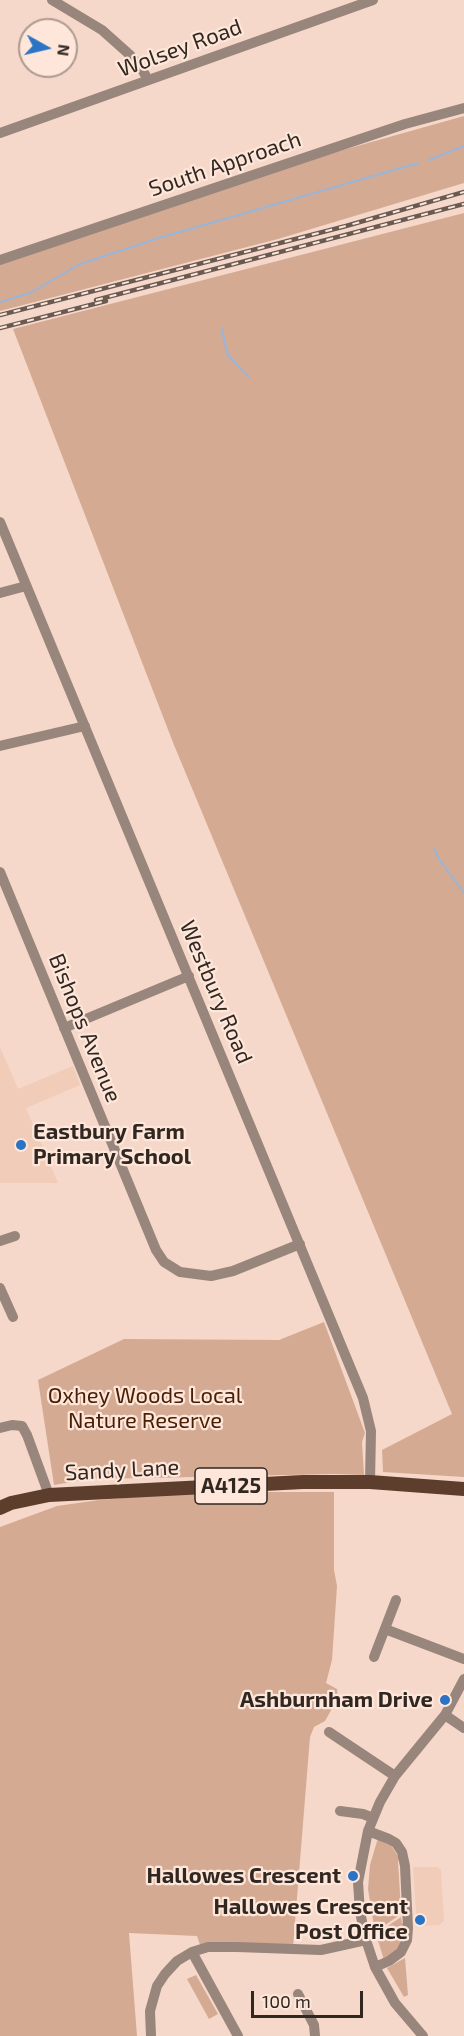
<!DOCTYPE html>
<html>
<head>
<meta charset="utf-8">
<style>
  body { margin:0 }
  #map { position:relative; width:464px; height:2036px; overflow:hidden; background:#f5d8c9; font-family:"Exo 2",sans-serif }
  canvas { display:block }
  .north { position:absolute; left:18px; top:18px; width:60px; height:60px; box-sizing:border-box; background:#fee7da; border:2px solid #ac9a90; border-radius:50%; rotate:98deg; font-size:16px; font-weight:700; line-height:24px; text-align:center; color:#312721 }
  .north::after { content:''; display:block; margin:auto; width:21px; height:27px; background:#2b73c4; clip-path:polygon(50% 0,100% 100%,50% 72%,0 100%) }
  .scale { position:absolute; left:251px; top:1991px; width:112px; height:27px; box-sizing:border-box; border:3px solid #312721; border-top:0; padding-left:8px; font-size:18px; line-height:21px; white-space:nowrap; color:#312721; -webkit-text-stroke:4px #fee7da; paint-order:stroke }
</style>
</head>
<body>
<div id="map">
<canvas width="464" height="2036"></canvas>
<div class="north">N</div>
<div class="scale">100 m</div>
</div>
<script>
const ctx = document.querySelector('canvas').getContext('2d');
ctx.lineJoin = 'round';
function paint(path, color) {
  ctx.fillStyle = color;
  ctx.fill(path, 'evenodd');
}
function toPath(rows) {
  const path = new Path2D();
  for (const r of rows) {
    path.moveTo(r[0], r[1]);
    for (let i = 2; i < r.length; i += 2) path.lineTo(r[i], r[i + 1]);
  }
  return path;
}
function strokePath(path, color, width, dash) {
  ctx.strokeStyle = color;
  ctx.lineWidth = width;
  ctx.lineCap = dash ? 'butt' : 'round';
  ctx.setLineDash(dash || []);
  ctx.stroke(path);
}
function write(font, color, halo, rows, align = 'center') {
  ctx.font = font + ' "Exo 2",sans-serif';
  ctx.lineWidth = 4.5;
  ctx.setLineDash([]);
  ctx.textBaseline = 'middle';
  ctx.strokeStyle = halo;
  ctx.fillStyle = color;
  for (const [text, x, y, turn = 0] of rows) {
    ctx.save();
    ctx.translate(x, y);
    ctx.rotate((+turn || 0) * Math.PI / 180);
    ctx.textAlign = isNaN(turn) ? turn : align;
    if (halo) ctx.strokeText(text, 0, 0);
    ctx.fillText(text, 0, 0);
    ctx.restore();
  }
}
paint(toPath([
  [0,1047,18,1089,73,1066,80,1085,26,1108,58,1183,0,1183],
  [413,1867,437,1867,441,1870,444,1921,439,1925,417,1926]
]), '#f0ccb9');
paint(toPath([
  [464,116,464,183,278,239,0,311,0,265,311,159],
  [464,213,464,1477,383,1472,382,1450,452,1414,174,745,13,329],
  [324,1322,365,1433,362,1442,364,1475,334,1474,147,1478,90,1479,54,1485,38,1380,124,1339,279,1340],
  [198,1492,334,1492,334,1570,337,1586,332,1660,326,1683,337,1689,338,1698,325,1721,314,1727,310,1737,293,1947,200,1945,197,1936,129,1933,137,2036,0,2036,0,1527,57,1506,99,1500],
  [378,1838,390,1844,400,1859,398,1861,401,1911,404,1912,375,1932,368,1889,370,1865],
  [401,1917,402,1923,404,1924,404,1934,399,1947,384,1960,376,1934],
  [405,1958,408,1995,404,1997,387,1968],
  [196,1975,218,2014,209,2019,187,1979]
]), '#d5aa93');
strokePath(toPath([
  [429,160,464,146],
  [0,302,30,293,80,264,159,238,418,163],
  [222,329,227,354,249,377],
  [434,849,439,859,464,893]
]), '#98b5da', 2);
strokePath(toPath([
  [52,0,102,30,130,55,143,71,148,80],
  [0,133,373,0],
  [0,260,405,124,464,108],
  [0,522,363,1398,371,1431,370,1482],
  [0,593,26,586],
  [0,746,85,726],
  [0,872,156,1250,164,1262,180,1272,211,1276,233,1271,300,1244],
  [64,1028,189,976],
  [0,1241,15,1236],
  [0,1288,13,1317],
  [0,1428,12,1425,22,1426,27,1435,49,1495],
  [385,1629,464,1659],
  [374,1657,396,1600],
  [445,1715,464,1728],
  [329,1732,395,1776],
  [340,1811,363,1814,373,1818],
  [368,1831,389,1839,396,1843,402,1852,405,1866,408,1928,407,1940,401,1952,389,1961,375,1967],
  [192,1952,238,2036],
  [298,1994,314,2025,315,2036],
  [151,2036,150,2011,157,1986,165,1974,177,1961,192,1952,208,1947,237,1947,321,1950,366,1940],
  [423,2036,395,2003,375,1967,366,1940,360,1912,358,1882,368,1831,380,1802,395,1776,445,1715,464,1679]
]), '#98857b', 10);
strokePath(toPath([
  [0,1508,11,1503,49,1495,303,1482,370,1482,464,1489]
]), '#5d3d2c', 14);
const rail = toPath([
  [96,300,464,204],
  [0,315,346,226,464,192],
  [0,328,106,301]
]);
strokePath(rail, '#6a5a52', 4.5);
strokePath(rail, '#fee7da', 2, [7]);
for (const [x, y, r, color] of [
  [21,1145,6,"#2b73c4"],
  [445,1700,6,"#2b73c4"],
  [353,1876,6,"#2b73c4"],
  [420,1920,6,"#2b73c4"]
]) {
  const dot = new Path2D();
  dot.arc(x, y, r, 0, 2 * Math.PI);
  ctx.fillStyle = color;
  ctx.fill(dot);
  strokePath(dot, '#fee7da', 2);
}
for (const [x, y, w] of [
  [231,1486,72]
]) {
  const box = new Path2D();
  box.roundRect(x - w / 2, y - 18, w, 36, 4.5);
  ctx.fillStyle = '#fee7da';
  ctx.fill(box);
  strokePath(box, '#312721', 1.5);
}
write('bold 21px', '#312721', null, [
  ["A4125",231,1486]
]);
write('22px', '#312721', '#fee7da', [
  ["Wolsey Road",180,48,-20],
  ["South Approach",225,164,-19],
  ["Westbury Road",216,992,67],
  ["Bishops Avenue",85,1028,68],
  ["Sandy Lane",122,1470,-3]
]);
write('bold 22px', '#312721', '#fee7da', [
  ["Eastbury Farm",33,1132,"left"],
  ["Primary School",33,1157,"left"],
  ["Ashburnham Drive",433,1700],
  ["Hallowes Crescent",341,1876],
  ["Hallowes Crescent",408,1907],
  ["Post Office",408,1932]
], 'right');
write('22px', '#481e04', '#fee7da', [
  ["Oxhey Woods Local",145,1396],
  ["Nature Reserve",145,1421]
]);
</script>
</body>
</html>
